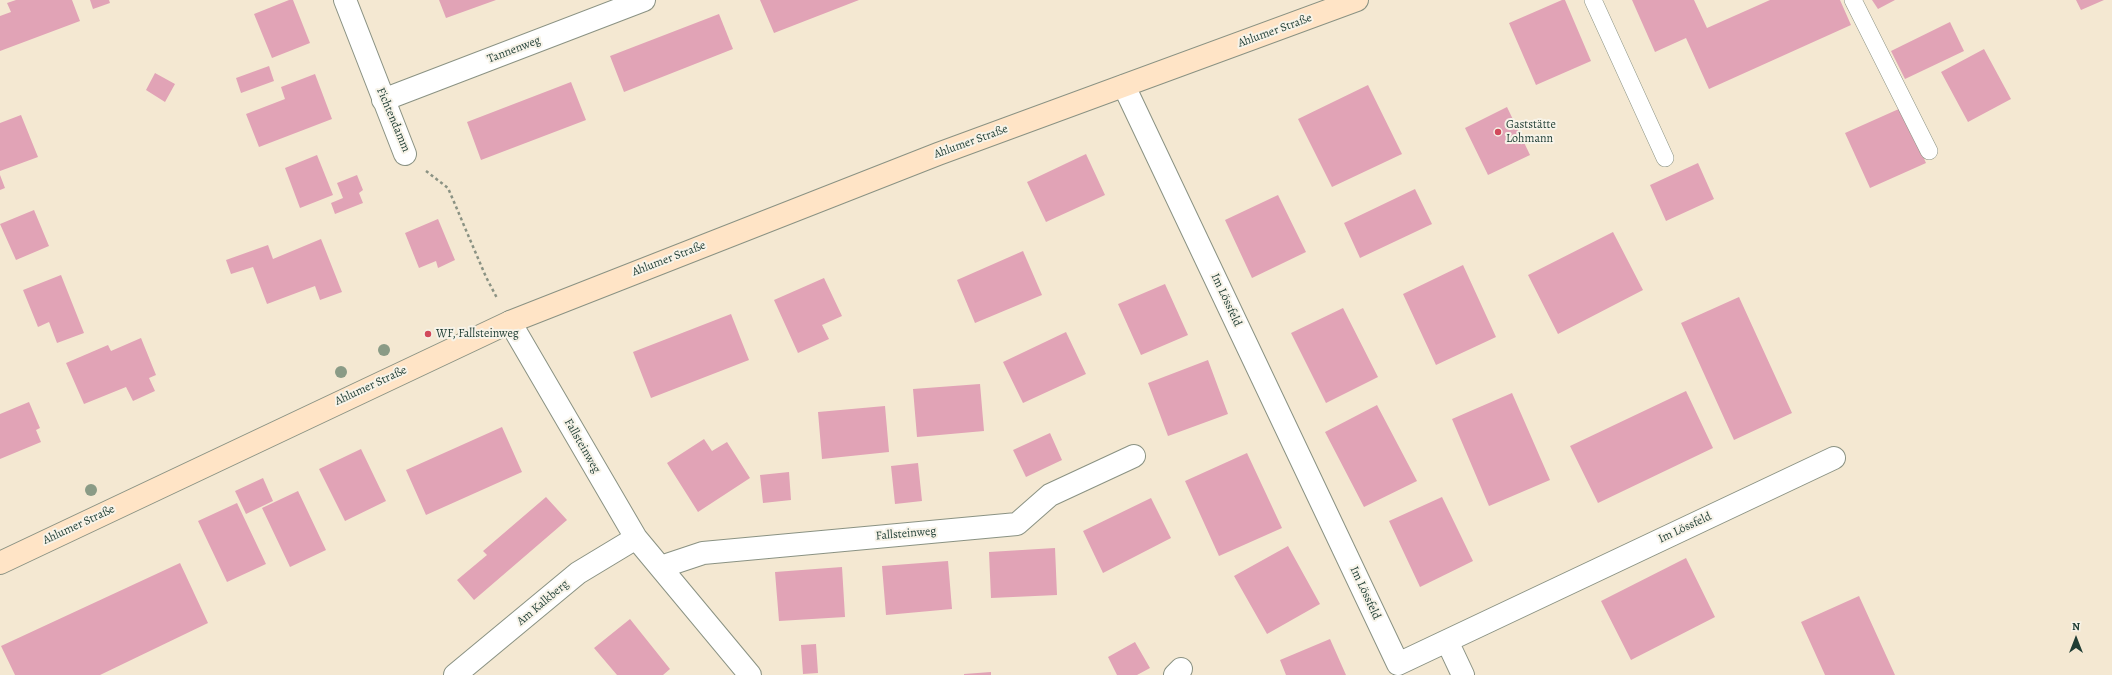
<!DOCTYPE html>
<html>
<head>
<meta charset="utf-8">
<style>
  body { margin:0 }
  #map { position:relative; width:2112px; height:675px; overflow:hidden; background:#f4e8d2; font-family:Alegreya,serif }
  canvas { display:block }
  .north { position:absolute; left:2056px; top:619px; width:40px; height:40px; -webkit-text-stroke:3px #f7f3e8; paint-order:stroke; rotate:0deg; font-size:11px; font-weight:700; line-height:16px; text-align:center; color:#1f3d34 }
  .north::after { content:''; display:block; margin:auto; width:14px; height:18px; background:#1f3d34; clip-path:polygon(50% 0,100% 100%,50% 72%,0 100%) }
</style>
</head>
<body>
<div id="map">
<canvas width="2112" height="675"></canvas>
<div class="north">N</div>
</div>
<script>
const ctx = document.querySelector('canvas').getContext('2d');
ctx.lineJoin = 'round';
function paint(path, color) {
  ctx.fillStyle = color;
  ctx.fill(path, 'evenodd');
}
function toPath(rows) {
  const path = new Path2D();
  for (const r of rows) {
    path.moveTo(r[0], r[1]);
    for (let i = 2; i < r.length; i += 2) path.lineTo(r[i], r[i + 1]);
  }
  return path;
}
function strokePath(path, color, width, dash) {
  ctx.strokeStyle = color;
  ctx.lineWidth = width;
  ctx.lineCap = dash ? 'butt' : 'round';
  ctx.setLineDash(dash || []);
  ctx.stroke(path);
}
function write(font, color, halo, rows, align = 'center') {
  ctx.font = font + ' Alegreya,serif';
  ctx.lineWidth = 4;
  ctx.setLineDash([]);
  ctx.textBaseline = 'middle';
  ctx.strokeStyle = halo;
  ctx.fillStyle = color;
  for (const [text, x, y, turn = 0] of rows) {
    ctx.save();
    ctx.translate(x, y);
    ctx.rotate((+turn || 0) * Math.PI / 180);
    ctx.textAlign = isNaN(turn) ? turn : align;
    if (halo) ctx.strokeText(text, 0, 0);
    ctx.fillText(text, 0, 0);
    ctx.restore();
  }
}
paint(toPath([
  [16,0,72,0,80,21,0,51,0,16,11,12,7,3],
  [90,0,109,0,110,3,93,9],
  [289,0,293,0,310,43,272,58,254,14],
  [439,0,496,0,446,18],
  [760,0,859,0,774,33],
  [1562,0,1565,0,1591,61,1536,85,1509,23],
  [1632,0,1694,0,1707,28,1770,0,1840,0,1851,25,1709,89,1686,38,1655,52],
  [1872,0,1895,0,1878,9],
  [2076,0,2104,0,2081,10],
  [719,14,733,49,624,92,610,56],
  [1950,22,1964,51,1905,79,1891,51],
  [1984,49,2011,99,1968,122,1941,72],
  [269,66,274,81,241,93,236,78],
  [155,73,175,84,165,102,146,90],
  [315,74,332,119,259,147,246,114,285,99,281,87],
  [571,82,586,120,481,160,467,122],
  [1368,85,1402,154,1332,187,1298,119],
  [1507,107,1530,155,1488,175,1465,128],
  [1901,108,1926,163,1870,188,1845,133],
  [21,115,38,157,0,171,0,123],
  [1086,154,1105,195,1046,222,1027,182],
  [317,155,333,195,300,208,285,168],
  [1698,163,1714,199,1666,221,1650,185],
  [0,175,5,188,0,190],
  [357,175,363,190,359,193,363,203,335,214,331,203,343,198,337,183],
  [1415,189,1432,224,1360,258,1344,223],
  [1278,195,1306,252,1252,278,1225,220],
  [34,210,49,246,16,260,0,224],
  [438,219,455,260,438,268,436,261,419,268,405,233],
  [1613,232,1643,290,1558,334,1528,275],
  [321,239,342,292,320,300,315,286,267,304,253,267,231,274,226,260,268,245,273,259],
  [1023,251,1042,295,975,323,957,280],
  [1463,265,1496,337,1436,365,1403,294],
  [61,275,84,333,57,343,49,322,38,327,23,290],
  [824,278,842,316,822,325,829,339,798,353,774,300],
  [1165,284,1188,335,1141,355,1118,304],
  [1739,297,1792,413,1734,440,1681,323],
  [1343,308,1378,377,1326,403,1291,333],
  [731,314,749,360,651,398,633,352],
  [1066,332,1086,374,1023,403,1003,362],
  [141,338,156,375,149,378,155,391,133,401,126,387,84,404,66,363,108,345,111,351],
  [1208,360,1228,414,1168,436,1148,383],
  [980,384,984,431,917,437,913,389],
  [1686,391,1713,448,1598,503,1570,446],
  [1512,393,1550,480,1489,506,1452,419],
  [29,402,40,428,36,430,41,442,0,459,0,414],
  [1377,405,1417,481,1364,507,1325,432],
  [885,406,889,452,822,459,818,412],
  [502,427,522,472,426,515,406,470],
  [1050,433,1062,460,1026,477,1013,450],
  [704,439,712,451,727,442,750,478,698,512,667,463],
  [361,449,386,501,345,521,319,469],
  [1247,453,1282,528,1219,556,1185,481],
  [918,463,922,501,895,504,891,466],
  [789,472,791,500,763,503,760,475],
  [263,478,273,501,246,514,235,491],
  [298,491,326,550,290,567,262,508],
  [546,497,567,520,474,600,457,580,487,555,483,551],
  [1442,497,1473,561,1420,587,1389,521],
  [1151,498,1171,538,1103,573,1083,531],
  [237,503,266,564,227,582,198,521],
  [1288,546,1320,604,1267,634,1234,576],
  [1055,548,1057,595,991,598,989,552],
  [1686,558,1715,617,1631,660,1601,601],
  [948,561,952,609,886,615,882,566],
  [180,563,208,623,100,675,15,675,1,646],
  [842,567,845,617,779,621,775,572],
  [1859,596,1895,675,1825,675,1801,622],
  [630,619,670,669,663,675,617,675,594,648],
  [1330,639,1346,675,1286,675,1280,660],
  [1135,642,1150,668,1137,675,1117,675,1108,657],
  [816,644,818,673,803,674,801,645],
  [991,672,991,675,964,675,964,674]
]), '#e1a3b6');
const service = toPath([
  [1593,0,1665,158],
  [1853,0,1929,151]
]);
const minor = toPath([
  [345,0,405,154],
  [1124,86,1398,664,1834,458],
  [383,100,644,0],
  [510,322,636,538,750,675],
  [661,567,703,553,1017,524,1050,495,1134,456],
  [1447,641,1463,675],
  [455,675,578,573,636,538],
  [1175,675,1181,669]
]);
const secondary = toPath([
  [0,563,510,322,938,154,1357,0]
]);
strokePath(service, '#8a9283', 18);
strokePath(minor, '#8a9283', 24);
strokePath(secondary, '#8a9283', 24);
strokePath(toPath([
  [426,171,448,188,486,277,497,298]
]), '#8a9283', 2.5, [3, 3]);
strokePath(service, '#fff', 17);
strokePath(minor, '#fff', 22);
strokePath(secondary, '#ffe4c6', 22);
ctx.fillStyle = '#8a9b86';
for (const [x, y] of [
  [384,350],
  [341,372],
  [91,490]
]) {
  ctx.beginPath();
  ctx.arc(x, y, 6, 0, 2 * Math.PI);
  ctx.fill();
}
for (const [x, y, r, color] of [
  [1498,132,4,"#d1495b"],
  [428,334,4,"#d1495b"]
]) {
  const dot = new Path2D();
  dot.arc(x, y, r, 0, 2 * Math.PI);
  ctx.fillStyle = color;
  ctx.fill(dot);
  strokePath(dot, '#f7f3e8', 1.5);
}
write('12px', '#1f3d34', '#f7f3e8', [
  ["Ahlumer Straße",1275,31,-20],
  ["Tannenweg",514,50,-21],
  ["Fichtendamm",393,120,67],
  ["Ahlumer Straße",971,142,-20],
  ["Ahlumer Straße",669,259,-21],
  ["Im Lössfeld",1226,300,65],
  ["Ahlumer Straße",371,386,-25],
  ["Fallsteinweg",582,446,60],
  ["Ahlumer Straße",79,525,-25],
  ["Im Lössfeld",1685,528,-25],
  ["Fallsteinweg",906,534,-5],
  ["Im Lössfeld",1365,593,65],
  ["Am Kalkberg",543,603,-40]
]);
write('12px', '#1f3d34', '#f7f3e8', [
  ["Gaststätte",1506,125],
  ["Lohmann",1506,139],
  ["WF, Fallsteinweg",436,334]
], 'left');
</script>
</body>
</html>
